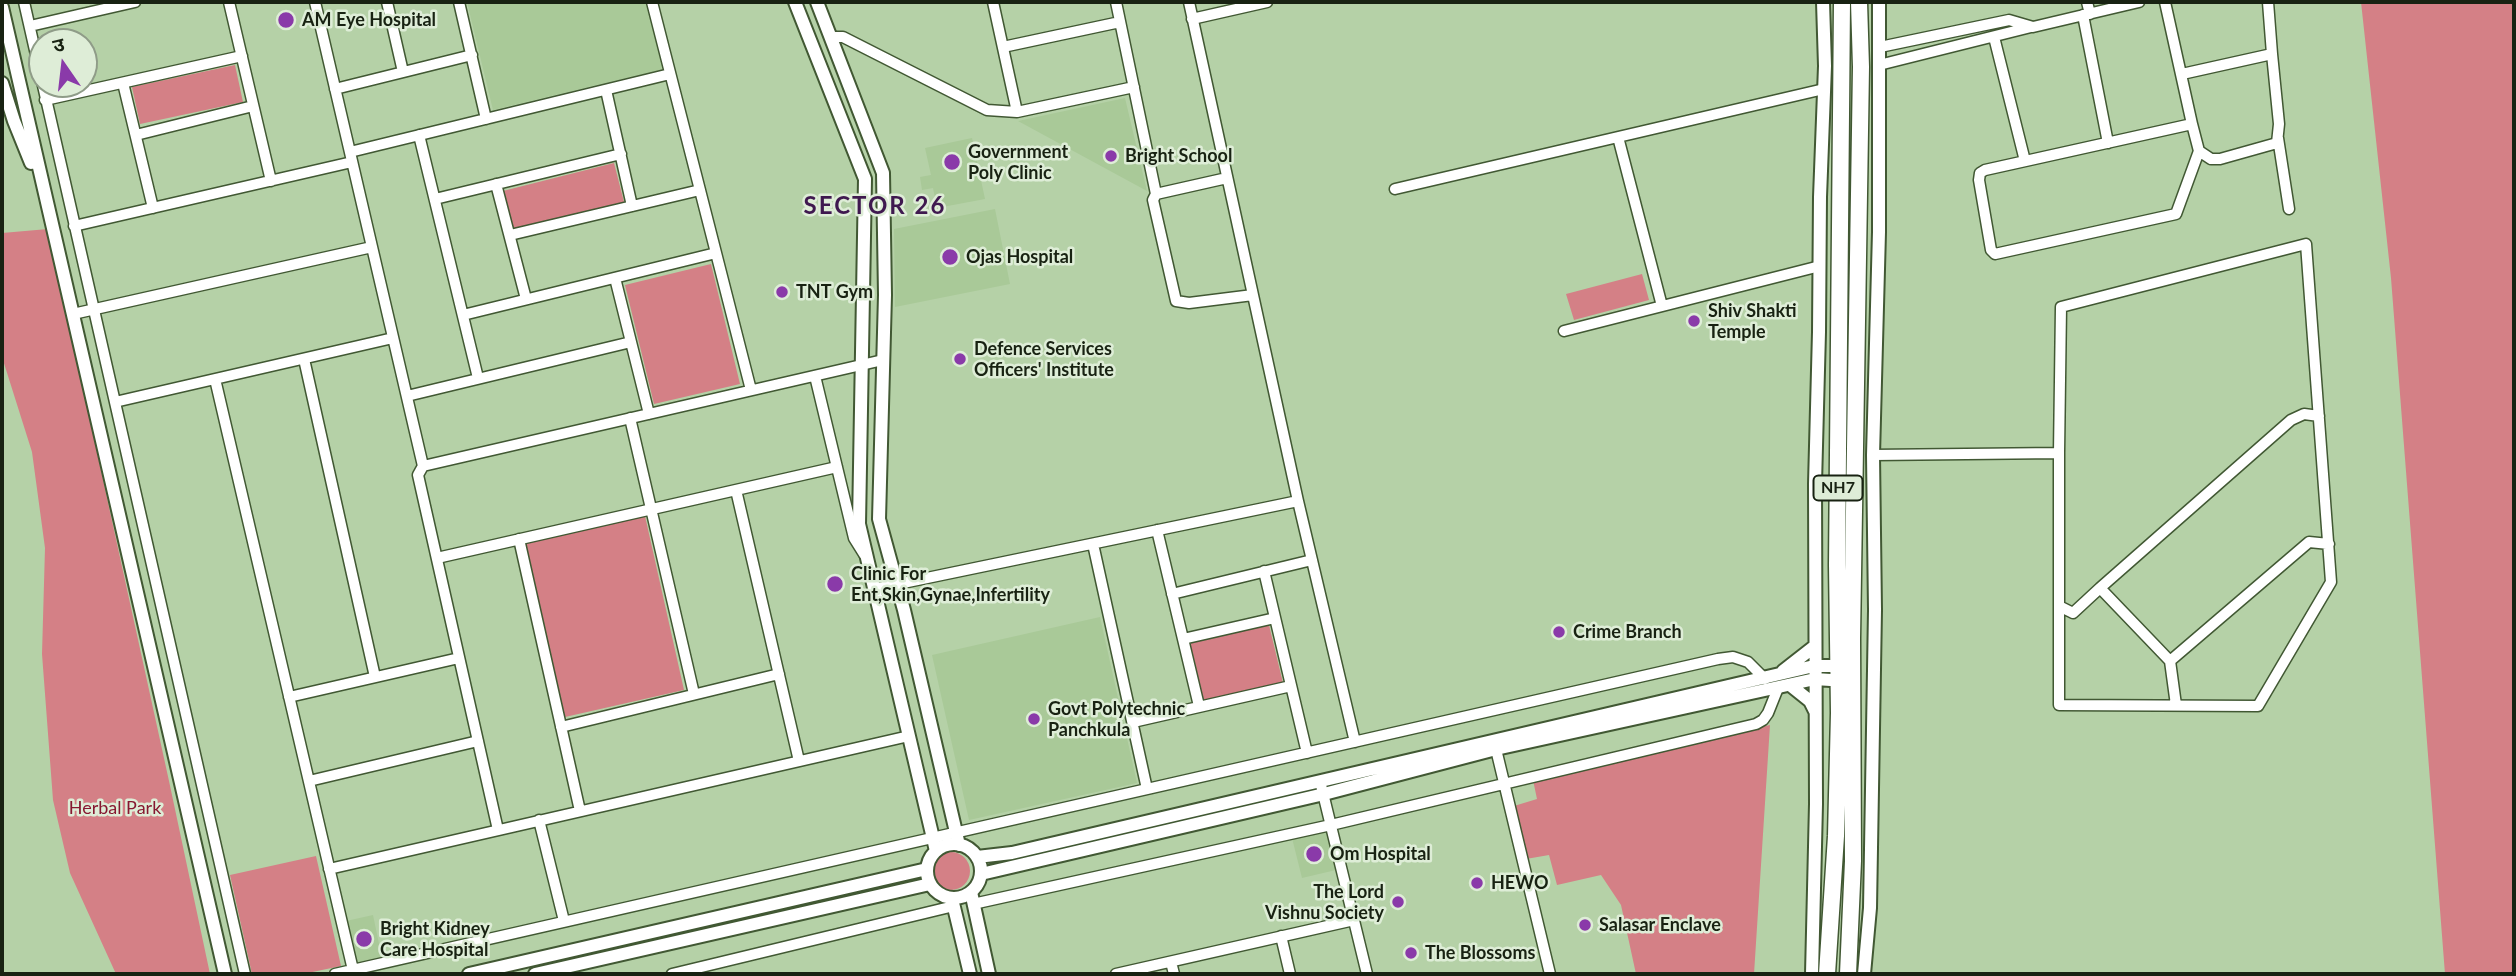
<!DOCTYPE html>
<html>
<head>
<meta charset="utf-8">
<style>
  body { margin:0 }
  #map { position:relative; width:2516px; height:976px; overflow:hidden; background:#b5d1a7; font-family:Lato,"Noto Sans Devanagari",sans-serif }
  canvas { display:block }
  .frame { position:absolute; inset:0; border:4px solid #182212; pointer-events:none }
  .north { position:absolute; left:28px; top:28px; width:70px; height:70px; box-sizing:border-box; background:#deedd7; border:2px solid #8f9c88; border-radius:50%; rotate:346deg; font-size:19px; font-weight:700; line-height:28px; text-align:center; color:#182212 }
  .north::after { content:''; display:block; margin:auto; width:24px; height:32px; background:#8a3aa9; clip-path:polygon(50% 0,100% 100%,50% 72%,0 100%) }
</style>
</head>
<body>
<div id="map">
<canvas width="2516" height="976"></canvas>
<div class="frame"></div>
<div class="north">उ</div>
</div>
<script>
const ctx = document.querySelector('canvas').getContext('2d');
ctx.lineJoin = 'round';
function paint(path, color) {
  ctx.fillStyle = color;
  ctx.fill(path, 'evenodd');
}
function toPath(rows) {
  const path = new Path2D();
  for (const r of rows) {
    if (r.length === 3) {
      path.moveTo(r[0] + r[2], r[1]);
      path.arc(r[0], r[1], r[2], 0, 2 * Math.PI);
      continue;
    }
    path.moveTo(r[0], r[1]);
    for (let i = 2; i < r.length; i += 2) path.lineTo(r[i], r[i + 1]);
  }
  return path;
}
function strokePath(path, color, width, dash) {
  ctx.strokeStyle = color;
  ctx.lineWidth = width;
  ctx.lineCap = dash ? 'butt' : 'round';
  ctx.setLineDash(dash || []);
  ctx.stroke(path);
}
function write(font, color, halo, rows, align = 'center') {
  ctx.font = font + ' Lato,sans-serif';
  ctx.lineWidth = 5;
  ctx.setLineDash([]);
  ctx.textBaseline = 'middle';
  ctx.strokeStyle = halo;
  ctx.fillStyle = color;
  for (const [text, x, y, turn = 0] of rows) {
    ctx.save();
    ctx.translate(x, y);
    ctx.rotate((+turn || 0) * Math.PI / 180);
    ctx.textAlign = isNaN(turn) ? turn : align;
    if (halo) ctx.strokeText(text, 0, 0);
    ctx.fillText(text, 0, 0);
    ctx.restore();
  }
}
paint(toPath([
  [467,2,648,2,664,69,493,110],
  [1125,98,1147,191,1018,121],
  [972,138,985,199,937,208,933,188,922,190,920,177,931,175,925,148],
  [995,209,1010,284,895,307,894,229],
  [1100,617,1137,783,969,820,932,655],
  [1326,829,1336,870,1302,878,1292,838],
  [373,915,382,958,355,964,346,921]
]), '#a9c998');
paint(toPath([
  [2361,2,2514,2,2514,974,2445,974,2391,278],
  [235,65,243,102,140,124,132,87],
  [614,163,624,202,512,230,503,191],
  [48,229,169,781,210,974,116,974,70,873,53,800,42,654,45,548,32,452,2,357,2,233],
  [711,264,740,384,654,404,625,285],
  [1642,274,1649,300,1574,320,1566,294],
  [645,516,684,690,565,717,525,543],
  [1269,625,1283,683,1202,702,1188,644],
  [1770,725,1754,974,1636,974,1621,905,1601,875,1557,885,1549,855,1526,859,1514,806,1537,799,1533,780],
  [951,871,19],
  [316,856,341,966,303,974,252,974,230,875]
]), '#d48086');
const minor = toPath([
  [24,2,245,974],
  [229,2,271,181],
  [315,2,423,466,418,475,498,830],
  [387,2,403,72],
  [459,2,486,119],
  [652,2,751,390],
  [993,2,1017,112],
  [1116,2,1156,194,1153,200,1176,301,1189,303,1253,295],
  [1189,2,1298,501,1355,742],
  [2087,2,2090,14],
  [2165,2,2192,124,1985,170,1980,173,1979,180,1991,250,1995,254,2176,214,2199,151],
  [2268,2,2272,54],
  [2083,15,2108,143],
  [1192,19,1267,2],
  [30,26,135,2],
  [831,37,843,37,987,110,1017,112,1134,87],
  [1994,37,2025,161],
  [1003,47,1120,22],
  [1880,47,2009,20,2033,27,2139,2],
  [1879,65,2031,27],
  [2182,74,2272,54,2279,124,2277,143,2220,159,2211,159,2199,151,2192,124],
  [123,83,153,208],
  [335,89,472,55],
  [606,90,632,206],
  [45,100,242,56],
  [136,135,253,106],
  [419,135,478,378],
  [1618,137,1662,306],
  [2278,138,2289,209],
  [350,152,670,74],
  [496,184,526,299],
  [1395,189,1824,89],
  [1156,194,1227,178],
  [435,199,621,154],
  [74,226,352,162],
  [510,235,700,190],
  [615,278,649,414],
  [73,314,372,247],
  [463,315,716,253],
  [1564,331,1820,266],
  [304,359,375,677],
  [815,376,854,538,864,554],
  [215,379,353,970],
  [407,396,631,342],
  [115,402,393,338],
  [630,418,694,694],
  [1873,455,2059,453,2061,307,2306,244,2331,582,2258,706,2059,705,2059,453],
  [423,466,883,360],
  [736,490,799,761],
  [1157,530,1199,706],
  [519,539,580,811],
  [1093,544,1147,789],
  [437,558,837,467],
  [1264,571,1307,753],
  [2100,588,2291,420,2304,414,2319,416],
  [874,589,1298,501],
  [1172,594,1312,560],
  [2059,606,2073,613,2100,588,2170,661,2176,705],
  [1183,639,1275,618],
  [2170,661,2309,542,2329,544],
  [289,697,459,658],
  [1133,722,1291,686],
  [561,727,779,674],
  [1495,745,1550,974],
  [309,781,478,741],
  [1320,781,1367,974],
  [539,820,564,921],
  [329,869,909,736],
  [973,904,1331,825,1756,724,1763,720,1768,713,1778,688],
  [1281,936,1290,974],
  [1171,962,1174,974],
  [335,974,1718,659,1733,657,1748,662,1765,679],
  [672,974,954,906],
  [1116,974,1354,920]
]);
const tertiary = toPath([
  [795,2,865,179,859,524,936,851],
  [817,2,883,173,885,295,879,519,904,610,959,845],
  [2,7,225,974],
  [2,83,14,121,31,163],
  [1783,671,1815,646],
  [1790,685,1810,701,1815,711],
  [954,871,27],
  [977,857,1012,853,1814,666,1847,666],
  [981,874,1324,794,1496,749,1815,679,1846,681],
  [971,892,989,974],
  [952,899,970,974],
  [469,974,927,869],
  [535,974,930,884],
  [1812,974,1816,804,1815,484,1819,332,1820,197,1825,66,1823,2],
  [1864,974,1870,908,1875,610,1873,455,1879,232,1879,2]
]);
const trunk = toPath([
  [1827,974,1836,836,1839,713,1837,565,1842,2],
  [1848,974,1853,861,1852,638,1861,67,1859,2]
]);
strokePath(minor, '#415833', 13);
strokePath(tertiary, '#415833', 16);
strokePath(trunk, '#415833', 19);
strokePath(minor, '#fff', 10);
strokePath(tertiary, '#fff', 12);
strokePath(trunk, '#fff', 16);
for (const [x, y, r, color] of [
  [286,20,9,"#8a3aa9"],
  [1111,156,7,"#8a3aa9"],
  [952,162,9,"#8a3aa9"],
  [950,257,9,"#8a3aa9"],
  [782,292,7,"#8a3aa9"],
  [1694,321,7,"#8a3aa9"],
  [960,359,7,"#8a3aa9"],
  [835,584,9,"#8a3aa9"],
  [1559,632,7,"#8a3aa9"],
  [1034,719,7,"#8a3aa9"],
  [1314,854,9,"#8a3aa9"],
  [1477,883,7,"#8a3aa9"],
  [1398,902,7,"#8a3aa9"],
  [1585,925,7,"#8a3aa9"],
  [364,939,9,"#8a3aa9"],
  [1411,953,7,"#8a3aa9"]
]) {
  const dot = new Path2D();
  dot.arc(x, y, r, 0, 2 * Math.PI);
  ctx.fillStyle = color;
  ctx.fill(dot);
  strokePath(dot, '#deedd7', 2.5);
}
for (const [x, y, w] of [
  [1838,488,49]
]) {
  const box = new Path2D();
  box.roundRect(x - w / 2, y - 12.5, w, 25, 5);
  ctx.fillStyle = '#deedd7';
  ctx.fill(box);
  strokePath(box, '#182212', 2);
}
write('bold 16px', '#182212', null, [
  ["NH7",1838,488]
]);
write('bold 18px', '#182212', '#deedd7', [
  ["AM Eye Hospital",302,20],
  ["Government",968,152],
  ["Poly Clinic",968,173],
  ["Bright School",1125,156],
  ["Ojas Hospital",966,257],
  ["TNT Gym",796,292],
  ["Shiv Shakti",1708,311],
  ["Temple",1708,332],
  ["Defence Services",974,349],
  ["Officers' Institute",974,370],
  ["Clinic For",851,574],
  ["Ent,Skin,Gynae,Infertility",851,595],
  ["Crime Branch",1573,632],
  ["Govt Polytechnic",1048,709],
  ["Panchkula",1048,730],
  ["Om Hospital",1330,854],
  ["HEWO",1491,883],
  ["The Lord",1384,892,"right"],
  ["Vishnu Society",1384,913,"right"],
  ["Salasar Enclave",1599,925],
  ["Bright Kidney",380,929],
  ["Care Hospital",380,950],
  ["The Blossoms",1425,953]
], 'left');
write('18px', '#861830', '#deedd7', [
  ["Herbal Park",115,808]
]);
ctx.letterSpacing = '2px';
write('bold 24px', '#3f194f', '#deedd7', [
  ["SECTOR 26",875,206]
]);
ctx.letterSpacing = '0px';
</script>
</body>
</html>
